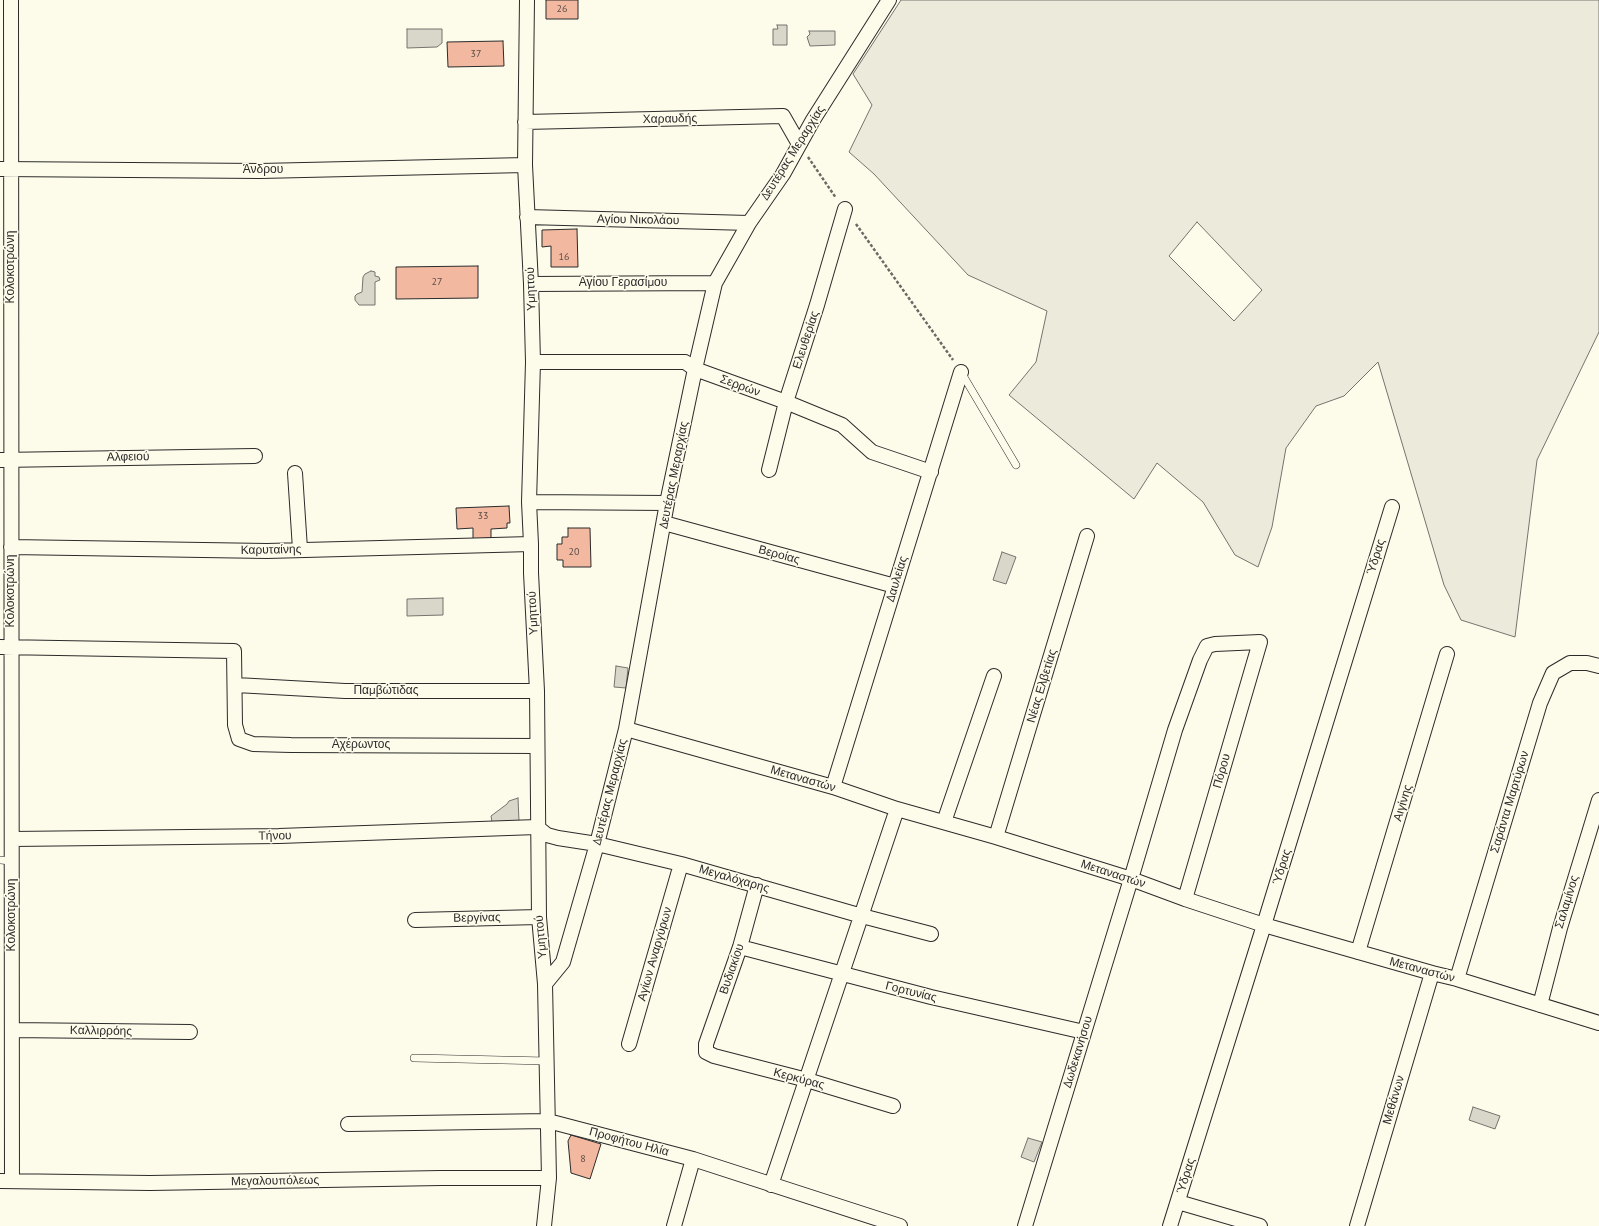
<!DOCTYPE html>
<html>
<head>
<meta charset="utf-8">
<style>
  body { margin:0 }
  canvas { display:block; background:#fdfbea }
</style>
</head>
<body>
<canvas width="1599" height="1226"></canvas>
<script>
const ctx = document.querySelector('canvas').getContext('2d');
ctx.lineJoin = 'round';
function paint(path, color) {
  ctx.fillStyle = color;
  ctx.fill(path, 'evenodd');
}
function toPath(rows) {
  const path = new Path2D();
  for (const r of rows) {
    path.moveTo(r[0], r[1]);
    for (let i = 2; i < r.length; i += 2) path.lineTo(r[i], r[i + 1]);
  }
  return path;
}
function strokePath(path, color, width, dash) {
  ctx.strokeStyle = color;
  ctx.lineWidth = width;
  ctx.lineCap = dash ? 'butt' : 'round';
  ctx.setLineDash(dash || []);
  ctx.stroke(path);
}
function write(font, color, halo, rows, align = 'center') {
  ctx.font = font + ' "PT Sans",sans-serif';
  ctx.lineWidth = 3;
  ctx.setLineDash([]);
  ctx.textBaseline = 'middle';
  ctx.strokeStyle = halo;
  ctx.fillStyle = color;
  for (const [text, x, y, turn = 0] of rows) {
    ctx.save();
    ctx.translate(x, y);
    ctx.rotate((+turn || 0) * Math.PI / 180);
    ctx.textAlign = isNaN(turn) ? turn : align;
    if (halo) ctx.strokeText(text, 0, 0);
    ctx.fillText(text, 0, 0);
    ctx.restore();
  }
}
const green = toPath([
  [901,0,1599,0,1599,332,1537,460,1515,637,1461,620,1444,585,1378,362,1344,396,1316,406,1286,448,1272,527,1258,567,1235,555,1203,502,1157,463,1134,499,1009,395,1036,362,1047,311,968,275,874,174,849,152,872,105,853,74,901,0],
  [1197,222,1262,290,1234,321,1169,256,1197,222]
]);
paint(green, '#ecebdb');
strokePath(green, '#74746e', 1);
const water = toPath([
  [777,25,787,25,787,45,773,45,773,29,778,29,777,25],
  [407,29,442,29,442,43,437,47,407,48,407,29],
  [809,31,835,31,835,45,810,46,807,37,810,34,809,31],
  [371,271,375,272,375,276,379,277,380,280,375,282,375,305,359,305,355,300,355,296,357,294,362,292,363,277,365,274,371,271],
  [1002,552,1016,557,1006,584,993,580,1002,552],
  [443,598,443,615,407,616,407,599,443,598],
  [616,666,628,668,626,688,614,687,616,666],
  [518,798,519,821,492,822,491,816,507,804,509,801,518,798],
  [1473,1107,1500,1116,1495,1129,1469,1120,1473,1107],
  [1028,1138,1042,1142,1034,1162,1021,1157,1028,1138]
]);
paint(water, '#d8d7c9');
strokePath(water, '#74746e', 1);
const building = toPath([
  [546,0,578,0,578,19,546,19,546,0],
  [503,41,504,66,448,67,447,42,503,41],
  [577,229,578,267,551,267,551,246,542,247,542,230,577,229],
  [478,266,478,298,396,299,396,267,478,266],
  [509,506,510,523,507,523,507,528,491,529,491,538,473,539,473,528,457,529,456,508,509,506],
  [568,528,590,528,591,567,563,567,563,560,557,560,557,544,562,544,562,537,568,537,568,528],
  [571,1135,601,1144,590,1179,571,1173,568,1141,571,1135]
]);
paint(building, '#f2b8a0');
strokePath(building, '#2b2b2b', 1);
const lane = toPath([
  [961,372,1016,465],
  [0,860,12,861],
  [414,1058,547,1061]
]);
const street = toPath([
  [11,0,12,1181],
  [527,0,525,165,531,284,533,362,529,502,531,544,531,573,537,691,539,917,545,984,549,1178,544,1226],
  [525,122,783,116,799,144],
  [0,169,260,171,525,165],
  [527,217,749,223],
  [531,284,715,283],
  [533,362,685,362,695,369,786,402,842,425,872,452,931,472],
  [0,460,255,456],
  [769,470,786,402,817,305,845,209],
  [295,473,300,549],
  [529,502,667,503],
  [664,523,895,586],
  [11,547,267,551,531,544],
  [0,647,234,651,235,725,239,739,253,744,291,745,537,746],
  [236,685,345,691,537,691],
  [626,729,833,787,897,809,996,837,1131,879,1185,899,1264,925,1432,973,1457,979,1599,1023],
  [833,787,961,372],
  [944,822,994,676],
  [996,837,1087,536],
  [12,839,279,836,537,827,547,835,558,838,597,844,681,864,862,916,931,934],
  [757,885,740,947,706,1044,706,1052,714,1056,807,1080,893,1106],
  [415,920,539,917],
  [740,947,931,997,1084,1032],
  [1358,952,1447,654],
  [1457,979,1540,703,1553,673,1570,663,1587,663,1599,666],
  [545,984,563,962,597,844,626,729,667,503,695,369,715,283,749,223,783,174,813,120,889,0],
  [1540,1005,1560,928,1599,800],
  [12,1030,190,1032],
  [629,1044,681,864],
  [348,1124,548,1121,693,1159,900,1226],
  [0,1181,150,1183,441,1178,549,1178],
  [771,1185,897,809],
  [1178,1202,1260,1226],
  [674,1226,693,1159],
  [1025,1226,1131,879,1175,730,1200,660,1207,646,1215,644,1260,642,1185,899],
  [1170,1226,1264,925,1392,507],
  [1357,1226,1432,973]
]);
strokePath(lane, '#2b2b2b', 8);
strokePath(street, '#2b2b2b', 16);
strokePath(toPath([
  [808,157,836,198],
  [856,224,953,360]
]), '#6a6964', 2.5, [3, 2]);
strokePath(lane, '#fdfbea', 7);
strokePath(street, '#fdfbea', 14);
write('10px', '#5d4e48', null, [
  ["26",562,9],
  ["37",476,54],
  ["16",564,257],
  ["27",437,282],
  ["33",483,516],
  ["20",574,552],
  ["8",583,1159]
]);
write('12px', '#2b2b2b', '#fdfbea', [
  ["Χαραυδής",670,119,-1],
  ["Δευτέρας Μεραρχίας",793,153,-58],
  ["Άνδρου",263,170],
  ["Αγίου Νικολάου",638,220,1],
  ["Κολοκοτρώνη",11,267,-90],
  ["Αγίου Γερασίμου",623,283],
  ["Υμηττού",531,289,-92],
  ["Ελευθερίας",806,340,-72],
  ["Σερρών",740,386,20],
  ["Αλφειού",128,457,-1],
  ["Δευτέρας Μεραρχίας",674,475,-79],
  ["Καρυταίνης",271,550,-1],
  ["Βεροίας",779,555,15],
  ["Ύδρας",1376,557,-73],
  ["Δαυλείας",897,579,-73],
  ["Κολοκοτρώνη",11,591,-90],
  ["Υμηττού",533,613,-93],
  ["Νέας Ελβετίας",1042,686,-73],
  ["Παμβώτιδας",386,691],
  ["Αχέρωντος",361,745],
  ["Πόρου",1222,771,-74],
  ["Μεταναστών",803,779,16],
  ["Δευτέρας Μεραρχίας",610,792,-76],
  ["Σαράντα Μαρτύρων",1510,802,-73],
  ["Αιγίνης",1403,803,-73],
  ["Τήνου",275,836,-1],
  ["Ύδρας",1282,867,-73],
  ["Μεταναστών",1113,874,18],
  ["Μεγαλόχαρης",734,879,16],
  ["Σαλαμίνος",1567,902,-73],
  ["Κολοκοτρώνη",12,915,-90],
  ["Βεργίνας",477,918,-1],
  ["Υμηττού",541,937,-95],
  ["Αγίων Αναργύρων",655,954,-74],
  ["Βυδιακίου",732,969,-71],
  ["Μεταναστών",1422,970,15],
  ["Γορτυνίας",911,992,14],
  ["Καλλιρρόης",101,1031,1],
  ["Δωδεκανήσου",1078,1052,-73],
  ["Κερκύρας",799,1079,15],
  ["Μεθάνων",1394,1100,-74],
  ["Προφήτου Ηλία",629,1142,15],
  ["Ύδρας",1186,1176,-73],
  ["Μεγαλουπόλεως",275,1181,-1]
]);
</script>
</body>
</html>
